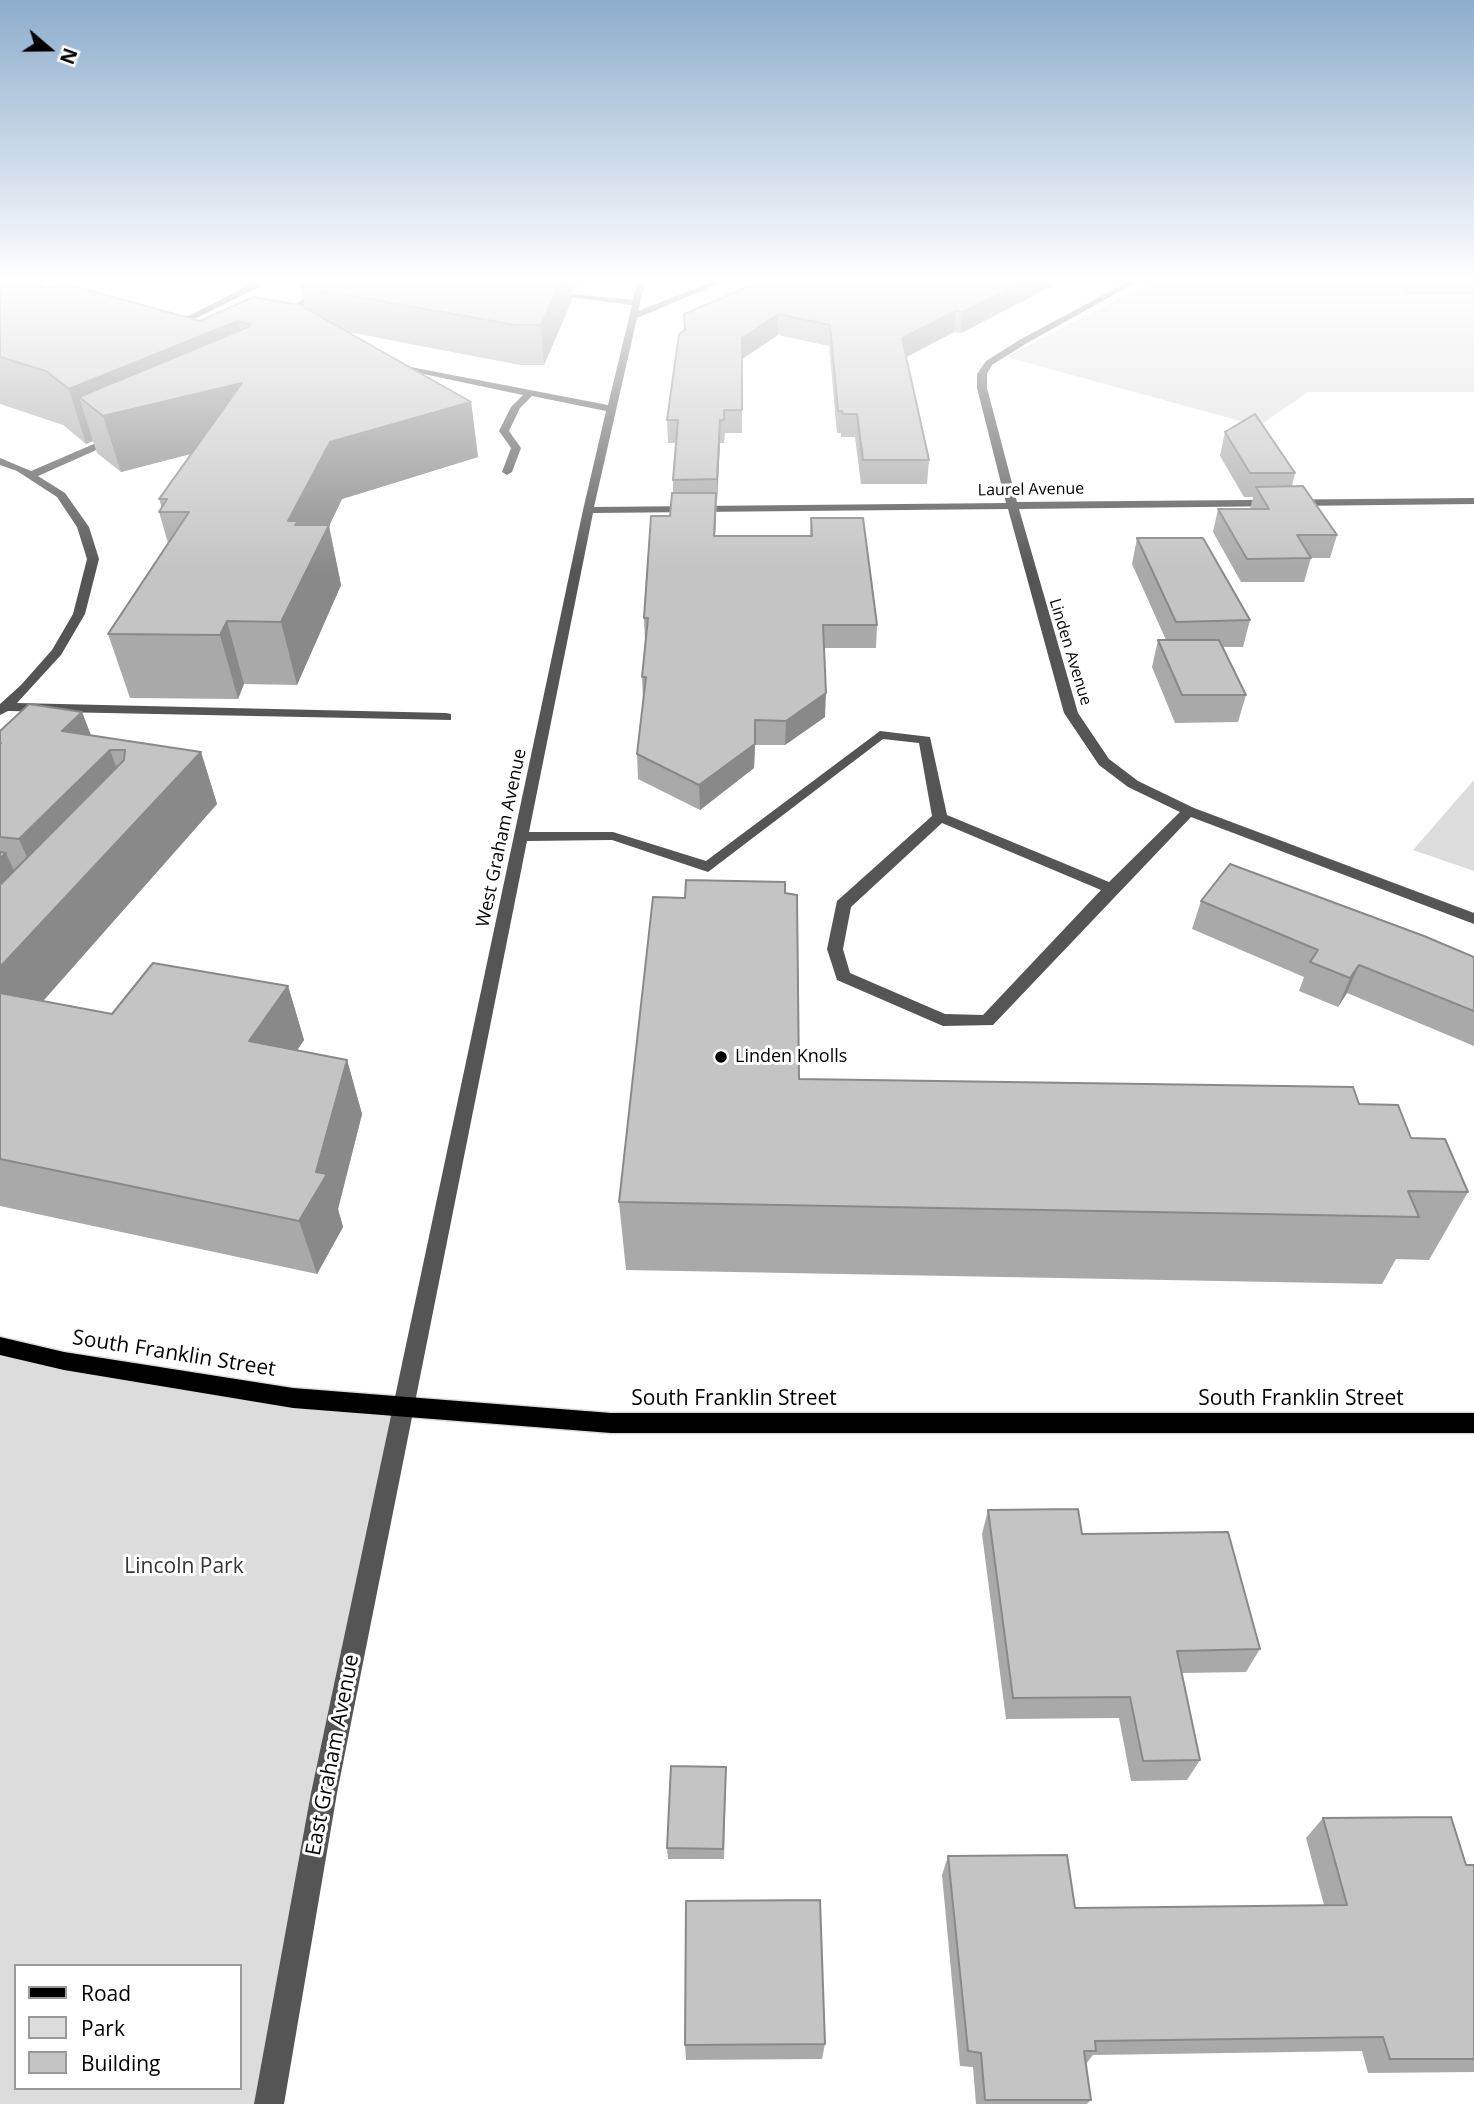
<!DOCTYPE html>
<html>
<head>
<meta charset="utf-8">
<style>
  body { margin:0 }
  #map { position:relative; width:1474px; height:2104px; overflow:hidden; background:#fff; font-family:"Open Sans",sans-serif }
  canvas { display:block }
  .legend { position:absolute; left:14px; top:1964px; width:228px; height:126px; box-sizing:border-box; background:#fff; border:2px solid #999; margin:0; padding:9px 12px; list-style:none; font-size:21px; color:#000 }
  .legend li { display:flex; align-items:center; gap:14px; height:35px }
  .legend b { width:35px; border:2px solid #999 }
  .north { position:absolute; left:14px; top:14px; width:70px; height:70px; -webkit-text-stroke:5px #fff; paint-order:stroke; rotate:110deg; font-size:19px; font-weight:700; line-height:28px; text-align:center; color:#000 }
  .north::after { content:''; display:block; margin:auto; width:24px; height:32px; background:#000; clip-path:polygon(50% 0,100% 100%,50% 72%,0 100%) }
</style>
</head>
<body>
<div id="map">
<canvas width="1474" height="2104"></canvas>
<ul class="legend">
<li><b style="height:9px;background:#000"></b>Road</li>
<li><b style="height:19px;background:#dcdcdc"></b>Park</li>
<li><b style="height:19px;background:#c4c4c4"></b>Building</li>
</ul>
<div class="north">N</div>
</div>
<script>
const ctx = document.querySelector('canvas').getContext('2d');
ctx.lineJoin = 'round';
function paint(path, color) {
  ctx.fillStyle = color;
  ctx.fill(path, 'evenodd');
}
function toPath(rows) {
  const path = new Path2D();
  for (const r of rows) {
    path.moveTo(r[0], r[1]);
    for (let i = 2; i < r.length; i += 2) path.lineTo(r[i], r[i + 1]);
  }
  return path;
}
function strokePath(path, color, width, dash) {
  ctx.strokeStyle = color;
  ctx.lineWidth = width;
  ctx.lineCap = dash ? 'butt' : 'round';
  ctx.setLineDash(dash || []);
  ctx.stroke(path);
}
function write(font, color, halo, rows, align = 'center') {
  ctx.font = font + ' "Open Sans",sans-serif';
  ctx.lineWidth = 6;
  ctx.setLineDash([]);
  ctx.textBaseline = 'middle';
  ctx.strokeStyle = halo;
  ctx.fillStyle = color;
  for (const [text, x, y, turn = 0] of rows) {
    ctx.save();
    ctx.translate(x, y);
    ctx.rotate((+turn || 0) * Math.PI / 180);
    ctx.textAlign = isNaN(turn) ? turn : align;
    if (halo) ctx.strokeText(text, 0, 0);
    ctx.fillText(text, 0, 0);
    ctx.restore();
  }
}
paint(toPath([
  [1159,278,1474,278,1474,392,1308,392,1259,426,1006,357],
  [1474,780,1474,871,1413,850],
  [0,1346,405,1408,269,2104,0,2104],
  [16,1966,240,1966,240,2088,16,2088]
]), '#dcdcdc');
const major = toPath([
  [0,1337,64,1352,293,1388,611,1413,1474,1413,1474,1433,611,1433,293,1408,64,1370,0,1355,0,1337]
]);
strokePath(major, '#dbdbdb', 3);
paint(toPath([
  [44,278,55,278,14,294,7,292,44,278],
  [258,278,266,278,261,286,178,327,171,325,255,282,258,278],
  [341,278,350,278,280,319,273,317,341,278],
  [638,278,646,278,638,311,722,278,732,278,637,318,594,507,1006,503,977,388,977,374,986,361,1021,339,1135,278,1144,278,1027,343,992,365,987,374,987,388,1017,502,1474,498,1474,504,1019,509,1078,713,1109,759,1138,781,1194,808,1474,913,1474,924,1191,817,993,1025,943,1026,837,980,827,949,837,901,932,816,919,743,883,739,708,872,612,840,527,841,337,1793,284,2104,254,2104,311,1793,583,510,606,411,532,396,520,408,509,431,521,448,512,472,507,475,502,472,511,448,499,431,511,407,523,395,390,367,395,364,608,405,632,305,546,294,550,292,633,300,638,278],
  [1008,509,1064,713,1099,765,1128,787,1180,812,1109,882,947,815,930,737,880,731,706,861,613,832,529,832,593,513,1008,509],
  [942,823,1101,890,983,1015,945,1014,850,973,843,949,851,907,942,823],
  [117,434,122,437,121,439,38,476,65,493,89,527,99,559,85,614,61,655,17,703,446,713,451,714,451,720,8,711,0,715,0,704,21,685,52,650,73,614,87,559,77,527,57,497,17,471,0,465,0,458,31,471,117,434]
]), '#555');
paint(major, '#000');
paint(toPath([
  [320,278,581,278,575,290,571,290,572,300,544,365,520,365,348,332,471,402,478,457,342,499,329,526,341,585,297,685,244,684,238,699,130,698,108,634,168,543,159,512,162,508,159,499,191,454,121,472,97,453,93,441,86,444,63,425,0,404,0,289,48,288,200,321,305,308,301,287],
  [1068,278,961,333,954,332,906,357,929,460,927,484,861,484,855,437,841,437,841,433,837,433,829,346,778,335,742,359,742,433,725,433,724,443,720,443,715,536,810,536,811,518,877,625,876,648,824,648,825,717,785,745,755,745,754,768,700,810,638,779,637,754,643,700,642,677,645,641,644,618,670,516,673,493,673,480,676,443,668,443,667,420,685,330,684,314],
  [1388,278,1474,278,1474,295,1406,295],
  [1225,432,1295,473,1292,486,1337,535,1330,558,1311,558,1304,582,1241,582,1213,532,1218,509,1250,509,1253,497,1244,497,1220,456],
  [1137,538,1250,620,1243,647,1222,647,1246,695,1238,722,1175,723,1152,667,1158,640,1166,640,1132,564],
  [82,712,91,735,201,752,217,804,43,1001,112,1014,288,986,304,1040,297,1050,347,1060,362,1114,338,1209,343,1227,317,1274,0,1206,0,731],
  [785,893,799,1079,1359,1104,1411,1138,1468,1192,1429,1260,1396,1259,1382,1284,626,1270,619,1202,685,898],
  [1201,901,1474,957,1474,1046,1347,993,1338,1007,1299,991,1304,977,1192,929],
  [988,1510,1082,1534,1260,1649,1246,1672,1182,1673,1200,1760,1187,1780,1131,1781,1119,1718,1006,1719,982,1534],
  [726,1778,724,1859,668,1859,667,1848],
  [1323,1818,1466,1865,1474,1865,1474,2072,1368,2073,1362,2051,1093,2055,1086,2064,1091,2100,1087,2104,976,2104,973,2067,960,2066,942,1875,948,1856,1075,1908,1324,1905,1306,1838],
  [825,2044,822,2059,686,2060,685,2045]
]), '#a9a9a9');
paint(toPath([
  [562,278,570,278,572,300,544,365,541,325],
  [574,278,581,278,575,290],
  [1031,278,1068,278,961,333,963,312],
  [956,311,954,332,901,360,902,338],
  [778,314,778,335,742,359,742,338],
  [238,321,250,373,242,383,255,437,121,472,103,416,79,397,93,441,86,444,69,389],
  [471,402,478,457,342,499,329,526,341,585,297,685,281,622,288,521,330,442],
  [720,420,720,443,717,503,717,479],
  [716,493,716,514,714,558,714,536],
  [227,621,244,684,238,699,220,635],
  [826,693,825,717,785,745,786,721],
  [82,712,100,760,110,750,129,802,42,892,19,839,62,731],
  [755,744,754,768,700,810,699,785],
  [201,752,217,804,6,1043,0,1030,0,967],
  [6,853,30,906,0,936,0,858],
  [1359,965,1347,993,1338,1007,1350,978],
  [288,986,304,1040,267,1095,249,1041],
  [347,1060,362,1114,338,1209,343,1227,317,1274,299,1221,316,1172]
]), '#898989');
const building = toPath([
  [320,278,562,278,541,325,515,325,301,287,320,278],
  [768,278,1031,278,963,312,956,311,902,338,929,460,863,460,857,414,843,414,842,411,838,411,830,325,778,314,742,338,742,410,724,410,724,420,720,420,717,479,673,480,678,420,667,420,679,334,685,330,684,314,768,278],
  [25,281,48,288,63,283,200,321,253,297,300,305,471,402,330,442,288,521,298,521,295,525,329,525,281,622,227,621,220,635,108,634,189,512,159,512,167,499,159,499,242,383,103,416,79,397,248,327,250,324,238,321,69,389,46,371,0,357,0,289,25,281],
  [1255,414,1295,473,1250,473,1225,432,1255,414],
  [1303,486,1337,535,1297,535,1311,558,1247,559,1218,509,1269,509,1256,487,1303,486],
  [672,493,716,493,714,536,812,536,811,518,863,518,877,625,823,625,826,693,786,721,755,720,755,744,699,785,637,754,646,677,642,677,648,618,644,618,651,516,670,516,672,493],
  [1137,538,1203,538,1250,620,1176,622,1137,538],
  [1158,640,1219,640,1246,695,1182,695,1158,640],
  [29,704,82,712,62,731,201,752,0,967,0,885,124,760,125,750,110,750,19,839,0,837,0,744,1,743,0,743,0,731,29,704],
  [0,852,6,853,0,858,0,852],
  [1230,864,1424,936,1474,957,1474,1011,1359,965,1350,978,1310,962,1318,950,1201,901,1230,864],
  [686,880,785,882,785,893,797,895,799,1079,1353,1087,1359,1104,1398,1105,1411,1138,1445,1139,1468,1192,1408,1191,1419,1217,619,1202,653,897,685,898,686,880],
  [153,963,288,986,249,1041,347,1060,316,1172,327,1174,299,1221,0,1159,0,993,112,1014,153,963],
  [1078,1509,1082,1534,1228,1532,1260,1649,1177,1651,1200,1760,1143,1761,1130,1697,1013,1698,988,1510,1078,1509],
  [671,1766,726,1767,723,1849,667,1848,671,1766],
  [1451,1817,1466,1865,1474,1865,1474,2059,1390,2059,1383,2037,1095,2041,1096,2051,1084,2051,1091,2100,985,2100,981,2053,968,2051,948,1856,1067,1855,1075,1908,1347,1905,1323,1818,1451,1817],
  [820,1900,825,2044,685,2045,686,1901,820,1900]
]);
paint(building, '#c4c4c4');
strokePath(building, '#898989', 2);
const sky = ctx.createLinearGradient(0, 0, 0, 572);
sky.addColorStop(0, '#8cadcc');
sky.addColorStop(0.49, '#fff');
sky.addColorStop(1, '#ffffff00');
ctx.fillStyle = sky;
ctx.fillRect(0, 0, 1474, 572);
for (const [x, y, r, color] of [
  [721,1057,7,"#000"]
]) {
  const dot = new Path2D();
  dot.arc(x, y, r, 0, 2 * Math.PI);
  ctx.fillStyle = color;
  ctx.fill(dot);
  strokePath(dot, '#fff', 2.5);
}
write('16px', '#000', '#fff', [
  ["Laurel Avenue",1031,490,-1],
  ["Linden Avenue",1070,652,73]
]);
write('18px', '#000', '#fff', [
  ["West Graham Avenue",502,838,-78]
]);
write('18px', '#000', '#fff', [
  ["Linden Knolls",735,1057]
], 'left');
write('21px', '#000', '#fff', [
  ["South Franklin Street",174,1354,9],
  ["South Franklin Street",734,1399],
  ["South Franklin Street",1301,1399],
  ["East Graham Avenue",333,1755,-79]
]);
write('21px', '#333', '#fff', [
  ["Lincoln Park",184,1567]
]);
</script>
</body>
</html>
